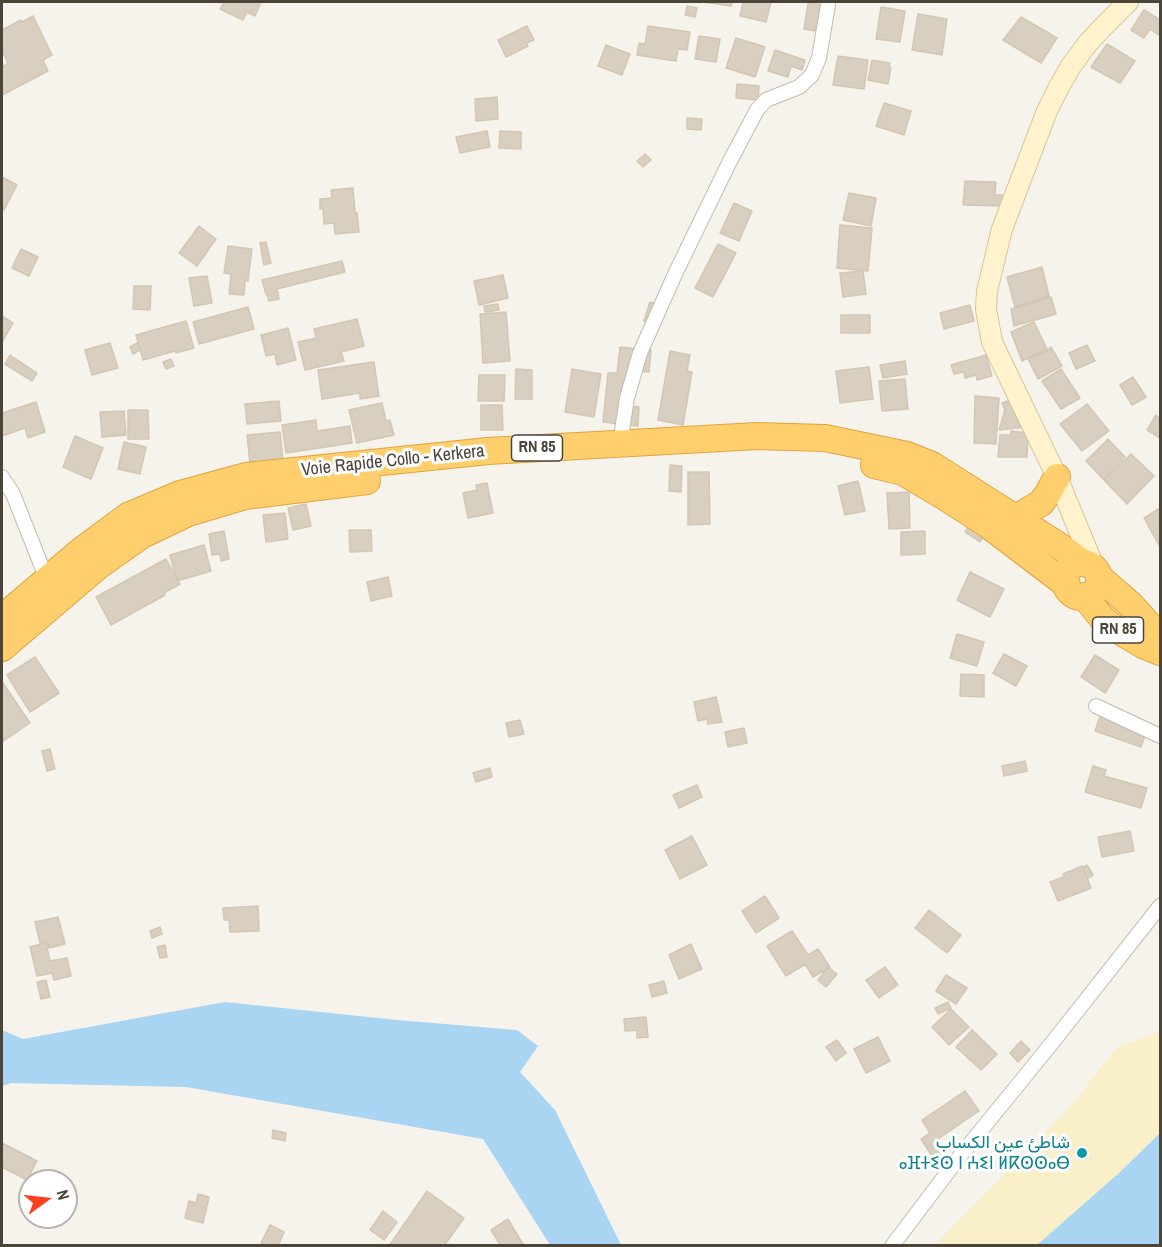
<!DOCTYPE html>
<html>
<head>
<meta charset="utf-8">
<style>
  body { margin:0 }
  #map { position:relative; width:1162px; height:1247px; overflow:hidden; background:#f6f3ec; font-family:"Archivo Narrow",sans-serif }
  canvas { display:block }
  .frame { position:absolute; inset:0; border:3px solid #4b4439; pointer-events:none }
  .north { position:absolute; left:18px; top:1169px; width:60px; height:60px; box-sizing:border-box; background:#fff; border:2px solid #b7b4b0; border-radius:50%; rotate:75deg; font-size:16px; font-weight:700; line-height:24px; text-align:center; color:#4b4439 }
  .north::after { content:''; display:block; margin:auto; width:21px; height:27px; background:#fc3f1d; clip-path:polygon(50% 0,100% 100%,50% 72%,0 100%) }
</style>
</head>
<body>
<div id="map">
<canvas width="1162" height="1247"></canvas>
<div class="frame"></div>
<div class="north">N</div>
</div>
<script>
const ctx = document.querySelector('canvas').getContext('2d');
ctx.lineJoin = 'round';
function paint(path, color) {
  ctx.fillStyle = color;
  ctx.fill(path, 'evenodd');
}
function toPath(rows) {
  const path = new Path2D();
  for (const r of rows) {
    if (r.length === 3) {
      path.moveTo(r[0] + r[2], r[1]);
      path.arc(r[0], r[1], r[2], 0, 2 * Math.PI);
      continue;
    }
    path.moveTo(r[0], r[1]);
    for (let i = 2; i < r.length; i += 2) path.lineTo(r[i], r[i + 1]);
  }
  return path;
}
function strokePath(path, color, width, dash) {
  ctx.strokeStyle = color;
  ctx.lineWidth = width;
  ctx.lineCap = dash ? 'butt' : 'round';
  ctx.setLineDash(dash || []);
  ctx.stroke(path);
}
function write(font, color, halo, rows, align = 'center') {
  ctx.font = font + ' "Archivo Narrow",Vazirmatn,"Noto Sans Tifinagh",sans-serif';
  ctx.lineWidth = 6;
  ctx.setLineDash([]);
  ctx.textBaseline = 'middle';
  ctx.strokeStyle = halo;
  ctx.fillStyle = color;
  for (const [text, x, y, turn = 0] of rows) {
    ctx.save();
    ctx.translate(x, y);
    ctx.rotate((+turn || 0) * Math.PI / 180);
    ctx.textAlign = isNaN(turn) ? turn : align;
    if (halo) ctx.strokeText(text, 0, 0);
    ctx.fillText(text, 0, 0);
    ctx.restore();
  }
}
paint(toPath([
  [1160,1031,1160,1133,1119,1173,1037,1245,934,1246,1070,1107,1116,1048]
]), '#f9efc9');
paint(toPath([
  [225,1002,397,1020,517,1030,538,1046,520,1072,555,1110,621,1245,550,1245,483,1139,186,1087,11,1083,2,1086,2,1030,23,1039],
  [1160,1133,1160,1245,1037,1245,1119,1173]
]), '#a9d4f2');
const building = toPath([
  [224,2,261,2,255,16,247,12,243,20,220,9,224,2],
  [703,2,732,2,731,6,703,2],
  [743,2,771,2,766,22,740,16,743,2],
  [808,3,832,6,828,33,804,29,808,3],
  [687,6,697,8,695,17,685,15,687,6],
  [881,7,905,11,900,42,876,39,881,7],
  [1144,10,1160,20,1160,36,1150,29,1144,38,1131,30,1144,10],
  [918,14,947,19,942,55,912,50,918,14],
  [33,16,52,55,43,60,48,71,2,95,2,67,8,63,2,50,2,30,21,20,22,22,33,16],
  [1021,17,1057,38,1041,63,1003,40,1021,17],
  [527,26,534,40,526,43,528,46,506,57,498,40,527,26],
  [648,26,690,32,687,50,678,49,676,61,637,55,639,43,645,44,648,26],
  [699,36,720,39,716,62,695,59,699,36],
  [736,38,765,47,755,77,726,68,736,38],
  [1107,44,1135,61,1120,83,1091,67,1107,44],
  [606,45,630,54,622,75,598,66,606,45],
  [775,50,805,60,802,70,791,66,788,77,768,71,775,50],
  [838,56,868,60,864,89,833,85,838,56],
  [872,60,890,63,889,67,891,68,888,84,868,80,872,60],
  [737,84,759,86,758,100,736,98,737,84],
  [497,97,498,119,476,121,475,99,497,97],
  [884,103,911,111,904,135,876,126,884,103],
  [687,118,702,119,701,130,687,129,687,118],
  [487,131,490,147,460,153,456,137,487,131],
  [500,131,521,132,521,149,499,148,500,131],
  [645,154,651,160,643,167,637,161,645,154],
  [2,177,17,185,4,210,2,208,2,177],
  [965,181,996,182,995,195,1002,195,1002,206,963,205,965,181],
  [353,188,355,213,357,213,359,232,335,234,334,223,324,224,323,209,320,209,320,199,332,198,331,190,353,188],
  [849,193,876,198,871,226,843,220,849,193],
  [734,203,752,211,739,241,720,233,734,203],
  [840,225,872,228,868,271,837,268,840,225],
  [199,226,216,239,197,266,179,253,199,226],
  [266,242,271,263,264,265,260,243,266,242],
  [718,244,736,253,713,297,695,288,718,244],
  [228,246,252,249,248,281,245,280,244,295,229,294,231,274,224,273,228,246],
  [21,249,38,257,29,276,12,268,21,249],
  [342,261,345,272,277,289,279,299,269,301,267,294,266,294,262,280,342,261],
  [1042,267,1049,296,1015,307,1007,277,1042,267],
  [863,271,866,294,843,297,840,273,863,271],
  [503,275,508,298,479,305,474,281,503,275],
  [207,276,212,303,194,306,189,278,207,276],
  [134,286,151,286,150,310,133,309,134,286],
  [1051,297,1056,314,1014,326,1011,309,1051,297],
  [650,302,666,307,660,326,644,321,650,302],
  [498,304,499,310,485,312,484,306,498,304],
  [970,305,974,321,944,329,940,313,970,305],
  [248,307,254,329,199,344,193,322,248,307],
  [506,312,510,361,483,363,480,314,506,312],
  [841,315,870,315,870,333,841,333,841,315],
  [2,316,13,323,2,342,2,316],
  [357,319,364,346,341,352,344,361,305,370,298,342,316,338,314,329,357,319],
  [186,321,194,348,176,353,175,351,143,360,136,335,186,321],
  [1034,322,1047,349,1022,361,1011,332,1034,322],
  [288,328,296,360,277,365,275,354,266,356,261,335,288,328],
  [110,343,118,368,92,375,85,350,110,343],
  [137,343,140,350,133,354,130,347,137,343],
  [1087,345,1095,361,1076,369,1069,353,1087,345],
  [620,347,651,350,649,372,633,371,630,406,639,407,638,426,603,422,608,373,617,373,620,347],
  [1051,347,1062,366,1038,379,1028,359,1048,350,1051,347],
  [670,351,690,355,687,371,692,372,683,425,658,420,670,351],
  [10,355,37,373,32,381,5,364,10,355],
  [986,355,992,376,977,380,976,375,965,378,964,372,954,374,951,365,986,355],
  [171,359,174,366,166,369,163,362,171,359],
  [905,361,907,374,883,378,880,365,905,361],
  [374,362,379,396,360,399,360,393,322,399,318,370,374,362],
  [869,367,873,399,840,403,836,371,869,367],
  [516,369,532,370,532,399,515,399,516,369],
  [572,369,601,374,594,417,565,412,572,369],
  [1061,369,1080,398,1061,409,1042,381,1061,369],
  [479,375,505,375,504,401,478,401,479,375],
  [1133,377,1146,397,1132,405,1120,385,1133,377],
  [905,379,908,409,882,411,879,381,905,379],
  [975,396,999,398,996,444,974,443,975,396],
  [1016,398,1026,427,999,430,1005,410,1002,403,1016,398],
  [279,401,281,421,247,424,245,404,279,401],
  [36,402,45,432,28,438,25,428,2,436,2,413,36,402],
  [382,403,386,421,390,420,394,435,357,443,349,410,382,403],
  [1087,404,1109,431,1082,451,1060,424,1087,404],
  [481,405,502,405,503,430,481,430,481,405],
  [128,410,148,410,149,439,128,439,128,410],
  [124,411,126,435,102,437,100,412,124,411],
  [1156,415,1160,418,1160,438,1147,430,1156,415],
  [316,420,317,431,350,426,352,443,286,453,282,425,316,420],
  [1011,431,1028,433,1027,457,998,457,1000,435,1011,435,1011,431],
  [280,432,283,460,250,463,247,435,280,432],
  [75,436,103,448,91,479,63,467,75,436],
  [1108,439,1125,457,1103,479,1086,461,1108,439],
  [124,442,146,447,140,474,118,469,124,442],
  [1131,454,1154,476,1127,504,1104,480,1131,454],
  [670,465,682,466,681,492,669,491,670,465],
  [688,472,709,472,710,524,688,525,688,472],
  [858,481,865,511,845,515,838,486,858,481],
  [487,483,493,513,468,518,463,493,477,490,476,485,487,483],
  [909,492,910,528,889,529,887,493,909,492],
  [306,504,311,526,293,530,288,508,306,504],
  [1160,508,1160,547,1144,518,1160,508],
  [285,513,288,539,266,542,263,515,285,513],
  [975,516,990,526,980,542,965,532,975,516],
  [349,530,371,530,372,551,350,552,349,530],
  [224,531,229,559,221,561,220,554,212,555,209,534,224,531],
  [925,531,925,554,901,555,901,532,925,531],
  [204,545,211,571,177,581,170,555,204,545],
  [166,559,180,584,164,593,165,595,111,625,96,597,166,559],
  [970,572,1004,589,990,617,957,600,970,572],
  [388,577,392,596,371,601,367,582,388,577],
  [957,634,984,642,977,666,950,658,957,634],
  [1004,654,1027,666,1016,686,993,673,1004,654],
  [1095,655,1119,670,1105,693,1081,677,1095,655],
  [35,657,59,693,30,712,7,675,35,657],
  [961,674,984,675,984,697,960,696,961,674],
  [3,683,30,723,2,742,2,684,3,683],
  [716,697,722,722,708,724,707,719,698,721,694,702,716,697],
  [1103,708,1149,724,1141,747,1095,731,1103,708],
  [520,720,524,734,509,737,506,723,520,720],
  [744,728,747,743,728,747,725,732,744,728],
  [50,749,55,769,47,771,42,751,50,749],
  [1025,761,1027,771,1004,776,1002,766,1025,761],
  [1093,766,1106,770,1104,776,1147,788,1141,808,1085,792,1093,766],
  [490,768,492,777,476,782,473,773,490,768],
  [697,785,702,797,679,808,673,795,697,785],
  [1130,831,1134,851,1102,857,1098,837,1130,831],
  [692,836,707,865,680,879,665,850,692,836],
  [1087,865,1093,875,1088,878,1082,868,1087,865],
  [1082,866,1091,888,1058,901,1050,882,1064,877,1063,874,1082,866],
  [765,896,779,918,756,933,742,911,765,896],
  [258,906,259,931,230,932,229,920,224,920,223,908,258,906],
  [929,910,961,935,947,953,915,928,929,910],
  [58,917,65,944,49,948,47,941,40,943,35,922,58,917],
  [160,927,162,934,152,938,150,931,160,927],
  [792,931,808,955,818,949,830,967,813,977,805,964,786,976,767,946,792,931],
  [46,943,50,961,67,958,71,976,54,980,52,973,37,976,30,947,46,943],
  [691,944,702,969,679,979,669,955,691,944],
  [165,945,167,957,160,958,157,947,165,945],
  [828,967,837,974,826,987,818,980,828,967],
  [885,967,898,985,879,998,866,980,885,967],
  [946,975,967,988,956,1004,936,991,946,975],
  [46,980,50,997,41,999,37,982,46,980],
  [664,981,667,993,652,997,649,985,664,981],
  [948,1002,951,1008,938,1014,935,1008,948,1002],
  [951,1009,969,1027,949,1045,932,1027,951,1009],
  [646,1017,648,1037,637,1038,637,1030,625,1031,624,1019,646,1017],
  [972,1030,997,1054,981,1070,956,1047,972,1030],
  [878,1037,890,1061,866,1073,854,1049,878,1037],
  [837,1040,846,1053,836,1061,826,1047,837,1040],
  [1021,1041,1030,1050,1018,1062,1010,1053,1021,1041],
  [965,1091,979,1111,938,1139,945,1150,933,1158,921,1139,930,1133,922,1120,965,1091],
  [273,1130,286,1133,285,1141,272,1138,273,1130],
  [2,1143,37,1161,27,1180,2,1167,2,1143],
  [427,1191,464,1218,444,1246,389,1246,427,1191],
  [198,1194,209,1197,203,1223,185,1218,189,1201,196,1203,198,1194],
  [383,1211,397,1222,384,1240,370,1230,383,1211],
  [508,1219,524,1246,501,1246,491,1230,508,1219],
  [270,1225,284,1232,278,1246,267,1246,261,1243,270,1225]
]);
paint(building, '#d8cfc1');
strokePath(building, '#d3c7b4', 1.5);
const street = toPath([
  [620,444,627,398,640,353,676,272,729,163,757,110,766,100,799,87,812,75,819,58,828,5],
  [2,477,13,494,47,580],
  [1096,706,1160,736],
  [892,1246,960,1156,1052,1043,1160,906]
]);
const secondary = toPath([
  [1094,567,1057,477,992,342,986,309,987,291,1002,229,1047,111,1059,87,1071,66,1088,43,1103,27,1128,2]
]);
const highway = toPath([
  [874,465,903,472,945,497,987,524,1067,585],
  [1013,516,1021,515,1041,503,1047,495,1057,477],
  [1082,580,17],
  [1099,577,1130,604,1160,637],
  [1084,596,1102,618,1113,627,1143,645,1160,652],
  [2,618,82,550,128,516,180,494,246,476,488,451,757,436,825,438,907,455,932,465,1061,547,1083,563],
  [2,648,98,566,142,535,188,513,245,496,367,481]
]);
strokePath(street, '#c2bbae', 16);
strokePath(secondary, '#d6c79b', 22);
strokePath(highway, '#e0a43c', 28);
strokePath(street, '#fff', 14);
strokePath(secondary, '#fff3cd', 20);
strokePath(highway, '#ffcf6e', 26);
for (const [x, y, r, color] of [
  [1082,1153,6,"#0f9aa8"]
]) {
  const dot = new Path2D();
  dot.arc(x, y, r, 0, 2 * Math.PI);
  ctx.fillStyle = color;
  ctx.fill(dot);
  strokePath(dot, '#fff', 2);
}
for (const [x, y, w] of [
  [537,448,51],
  [1118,630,51]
]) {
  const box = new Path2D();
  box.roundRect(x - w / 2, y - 13, w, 26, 4.5);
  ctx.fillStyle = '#fff';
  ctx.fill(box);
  strokePath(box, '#4b4439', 1.5);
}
write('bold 16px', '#4b4439', null, [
  ["RN 85",537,448],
  ["RN 85",1118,630]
]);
write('18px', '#4b4439', '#fff', [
  ["Voie Rapide Collo - Kerkera",393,461,-6]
]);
write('18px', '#0d838f', '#fff', [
  ["شاطئ عين الكساب",1070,1143],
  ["ⴰⴼⵜⵉⵙ ⵏ ⵄⵉⵏ ⵍⴽⵙⵙⴰⴱ",1070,1164]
], 'right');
</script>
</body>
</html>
